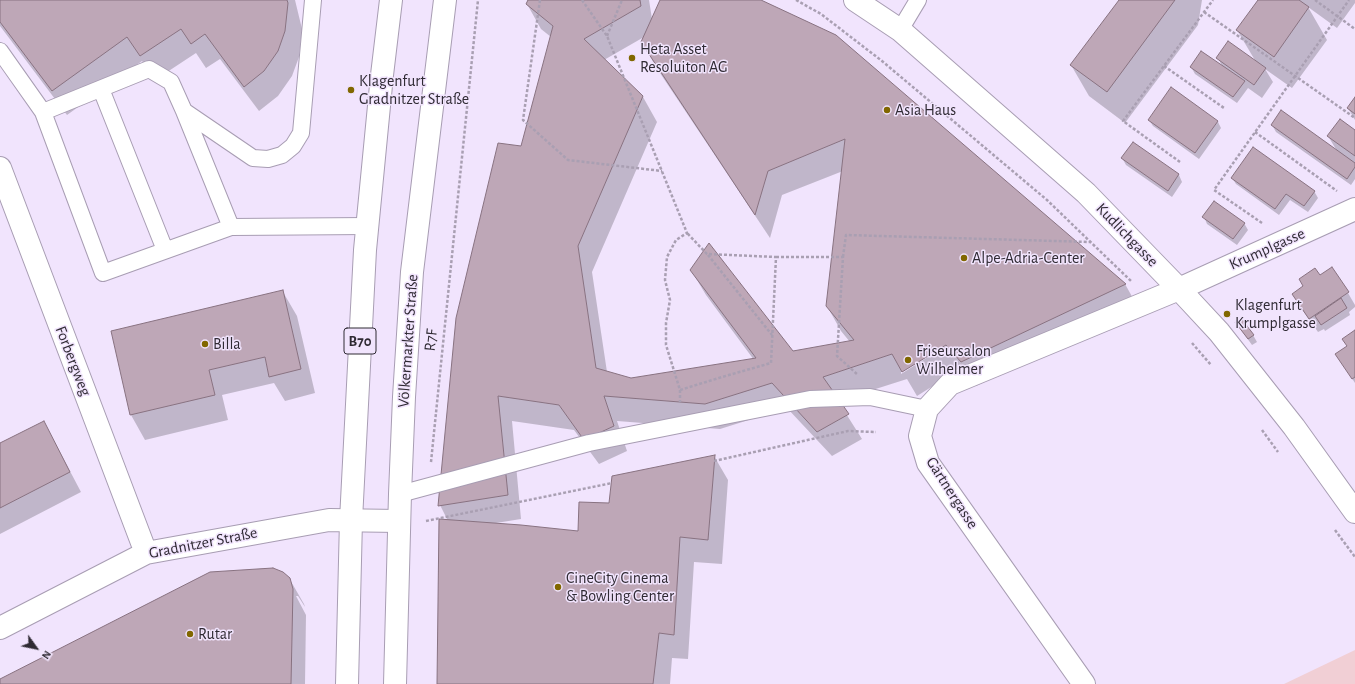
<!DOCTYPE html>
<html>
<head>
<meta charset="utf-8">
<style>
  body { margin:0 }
  #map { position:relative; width:1355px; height:684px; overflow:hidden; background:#f1e4fd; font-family:"Alegreya Sans",sans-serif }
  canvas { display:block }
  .north { position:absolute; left:16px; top:628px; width:40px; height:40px; -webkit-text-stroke:3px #f1e4fd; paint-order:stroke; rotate:123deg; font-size:11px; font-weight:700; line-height:16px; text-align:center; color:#2f2a33 }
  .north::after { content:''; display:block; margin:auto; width:14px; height:18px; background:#2f2a33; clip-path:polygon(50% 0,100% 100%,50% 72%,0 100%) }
</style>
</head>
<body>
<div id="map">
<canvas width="1355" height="684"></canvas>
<div class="north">N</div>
</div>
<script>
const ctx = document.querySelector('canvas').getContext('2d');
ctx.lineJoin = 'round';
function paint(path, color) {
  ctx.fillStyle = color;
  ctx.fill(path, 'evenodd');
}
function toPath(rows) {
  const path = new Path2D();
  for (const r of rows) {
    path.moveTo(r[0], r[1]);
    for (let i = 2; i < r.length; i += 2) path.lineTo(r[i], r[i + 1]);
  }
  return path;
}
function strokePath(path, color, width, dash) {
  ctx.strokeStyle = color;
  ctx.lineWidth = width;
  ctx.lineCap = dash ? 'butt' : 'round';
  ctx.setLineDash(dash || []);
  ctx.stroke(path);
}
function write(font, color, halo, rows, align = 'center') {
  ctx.font = font + ' "Alegreya Sans",sans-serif';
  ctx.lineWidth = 3;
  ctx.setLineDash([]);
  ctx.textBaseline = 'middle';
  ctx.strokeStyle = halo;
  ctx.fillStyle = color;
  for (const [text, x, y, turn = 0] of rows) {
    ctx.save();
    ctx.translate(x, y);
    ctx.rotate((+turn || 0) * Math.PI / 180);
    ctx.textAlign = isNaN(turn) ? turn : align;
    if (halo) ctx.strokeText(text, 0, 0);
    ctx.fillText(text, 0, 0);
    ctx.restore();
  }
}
paint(toPath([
  [1355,650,1355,684,1284,684]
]), '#f1cfd5');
paint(toPath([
  [0,0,295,0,302,29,299,57,292,76,278,96,259,111,220,59,206,68,196,53,155,80,142,61,67,115,0,26],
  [529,0,649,0,652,19,661,0,759,0,1125,284,1139,309,976,386,960,369,917,396,907,379,838,401,862,439,832,456,787,408,720,429,617,421,627,451,599,464,574,430,512,421,521,519,496,523,579,532,610,504,714,456,728,480,722,564,694,562,688,659,672,658,670,684,438,684,448,521,440,505,522,147,551,37,541,29,527,4],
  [644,37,642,42,656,67,770,238,782,195,843,171,827,306,841,331,850,342,793,353,691,270,706,295,754,360,631,379,607,372,592,272,657,122,643,97,604,60],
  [949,342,950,343,901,374,901,372],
  [1120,0,1202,0,1198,25,1125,123,1089,96,1071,65],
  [1259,0,1297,0,1301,2,1299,0,1355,0,1355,3,1337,28,1308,7,1327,40,1292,88,1265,69,1273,82,1262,98,1248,88,1237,103,1195,74,1191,67,1222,66,1218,58,1256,62,1237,30],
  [1171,88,1218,122,1221,128,1199,159,1153,126,1149,120],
  [1355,99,1355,120,1348,108],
  [1272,125,1337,151,1328,136,1355,131,1355,179,1351,185,1276,132],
  [1133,143,1179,175,1182,182,1172,197,1126,165,1122,158],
  [1232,178,1314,191,1318,198,1308,212,1290,200,1279,215,1236,184],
  [1204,217,1244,223,1248,230,1237,245,1207,224],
  [1332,269,1348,293,1355,305,1355,307,1349,312,1350,315,1325,331,1324,329,1318,332,1301,308,1320,277],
  [283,292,297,316,315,393,285,401,274,383,222,395,228,420,145,440,131,415,112,332],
  [1236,323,1253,335,1257,342,1252,345],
  [1355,331,1355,383,1336,354,1348,347],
  [44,422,81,492,0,534,0,445],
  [289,578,304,604,305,607,298,596,296,596,306,615,305,684,0,684,0,681]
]), '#0003');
const building = toPath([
  [0,0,287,0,288,3,285,31,278,51,264,71,244,87,205,34,191,44,181,29,140,56,127,37,52,91,0,22,0,0],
  [528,0,640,0,641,6,584,39,643,96,578,246,596,368,631,378,756,358,690,270,709,243,793,351,854,340,826,306,845,139,768,171,755,215,641,42,660,0,761,0,836,35,1126,284,961,362,946,345,902,372,892,354,823,377,849,414,817,432,772,383,705,404,604,396,614,426,584,440,559,405,498,396,508,495,438,506,456,318,498,143,521,146,553,26,526,4,528,0],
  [1119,0,1175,0,1107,92,1070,65,1119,0],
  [1258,0,1299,0,1309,7,1274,57,1236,30,1258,0],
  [1228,41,1266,68,1254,85,1216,58,1228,41],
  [1201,51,1245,81,1233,97,1190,67,1201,51],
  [1171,87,1218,121,1195,153,1148,120,1171,87],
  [1355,97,1355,114,1347,108,1355,97],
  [1281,110,1355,163,1355,167,1347,179,1271,125,1281,110],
  [1340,119,1355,130,1355,156,1327,136,1340,119],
  [1133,142,1179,174,1168,191,1121,158,1133,142],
  [1253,147,1315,191,1304,206,1286,194,1275,209,1231,178,1253,147],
  [1214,201,1245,223,1233,239,1202,217,1214,201],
  [1332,267,1349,292,1309,319,1292,294,1303,286,1299,279,1315,268,1320,275,1332,267],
  [283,290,301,369,269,377,265,357,209,370,215,395,130,415,111,331,283,290],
  [1341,298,1347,308,1321,325,1315,316,1341,298],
  [1241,318,1254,335,1248,339,1235,322,1241,318],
  [1355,330,1355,377,1352,379,1335,354,1347,346,1342,339,1355,330],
  [44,421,70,472,0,508,0,443,44,421],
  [715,455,708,540,680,537,674,635,659,633,653,684,437,684,439,519,521,525,578,531,579,502,609,503,612,476,715,455],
  [273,568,283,572,290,578,293,589,291,684,0,684,0,679,210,572,273,568]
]);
paint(building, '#bea7b7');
strokePath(building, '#887281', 1);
const service = toPath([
  [900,30,918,0],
  [0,51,43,112,103,273,231,227,368,226],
  [101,89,165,250],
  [184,111,253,158,268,159,282,155,293,146,301,133,313,0],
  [43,112,149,69,171,82,184,111,231,227],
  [400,494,589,443,810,399,870,397,927,409]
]);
const minor = toPath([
  [855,0,900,30,1086,193,1179,289,1219,332,1294,427,1355,512],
  [0,168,146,553],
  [0,628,146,553,329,520,399,521],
  [1084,684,928,463,920,436,927,409,950,384,1179,289,1355,209]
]);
const primary = toPath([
  [347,684,351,520,365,250,382,75,391,0],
  [395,684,400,494,404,397,412,272,445,0]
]);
strokePath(service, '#a89db3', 18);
strokePath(minor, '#a89db3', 24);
strokePath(primary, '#a89db3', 24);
strokePath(toPath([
  [540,0,523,120,568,160,662,171],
  [582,0,607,36,687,233,676,240,667,257,665,280,670,300,666,323,666,345,680,390,722,377,771,363,776,257,707,254,687,233],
  [796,0,821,14,882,61,1047,200,1131,281],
  [1315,0,1355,29],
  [1204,12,1355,118],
  [607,36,622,0],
  [1164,66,1224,108],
  [1255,132,1337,191],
  [1180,162,1123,121,1213,0],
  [1262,223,1214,190,1349,0],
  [708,255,772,335],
  [776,257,843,257,837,356,858,375],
  [843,257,846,235,1091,242],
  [1192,343,1211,365],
  [680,390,680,402],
  [1262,430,1278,452],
  [714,461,848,431,876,432],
  [431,462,478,0],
  [426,521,612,483],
  [1335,530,1355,557]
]), '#a99fb2', 2.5, [3, 2]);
strokePath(service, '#fff', 16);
strokePath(minor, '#fff', 22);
strokePath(primary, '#fff', 22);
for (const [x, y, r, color] of [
  [632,58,4,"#816700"],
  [351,90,4,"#816700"],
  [887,110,4,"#816700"],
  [964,258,4,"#816700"],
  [1227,314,4,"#816700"],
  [205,344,4,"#816700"],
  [908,360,4,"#816700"],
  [558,587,4,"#816700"],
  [190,634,4,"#816700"]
]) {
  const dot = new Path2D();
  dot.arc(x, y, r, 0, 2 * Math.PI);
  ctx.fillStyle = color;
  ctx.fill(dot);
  strokePath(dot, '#f1e4fd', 1.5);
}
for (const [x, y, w] of [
  [360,341,32]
]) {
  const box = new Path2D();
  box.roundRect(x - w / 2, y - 13, w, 26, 3);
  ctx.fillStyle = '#f1e4fd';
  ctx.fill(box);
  strokePath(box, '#2f2a33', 1);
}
write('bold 15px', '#2f2a33', null, [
  ["B70",360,341]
]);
write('16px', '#2f2a33', '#f1e4fd', [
  ["Heta Asset",640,49],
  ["Resoluiton AG",640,67],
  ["Klagenfurt",359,81],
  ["Gradnitzer Straße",359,99],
  ["Asia Haus",895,110],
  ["Alpe-Adria-Center",972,258],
  ["Klagenfurt",1235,305],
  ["Krumplgasse",1235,323],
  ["Billa",213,344],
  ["Friseursalon",916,351],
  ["Wilhelmer",916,369],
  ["CineCity Cinema",566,578],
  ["& Bowling Center",566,596],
  ["Rutar",198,634]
], 'left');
write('16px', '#2f2a33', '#f1e4fd', [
  ["Kudlichgasse",1127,235,46],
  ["Krumplgasse",1267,249,-24],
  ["R7F",431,340,-84],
  ["Völkermarkter Straße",408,341,-86],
  ["Forbergweg",73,361,69],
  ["Gärtnergasse",952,493,57],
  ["Gradnitzer Straße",203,543,-11]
]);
</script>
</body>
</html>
